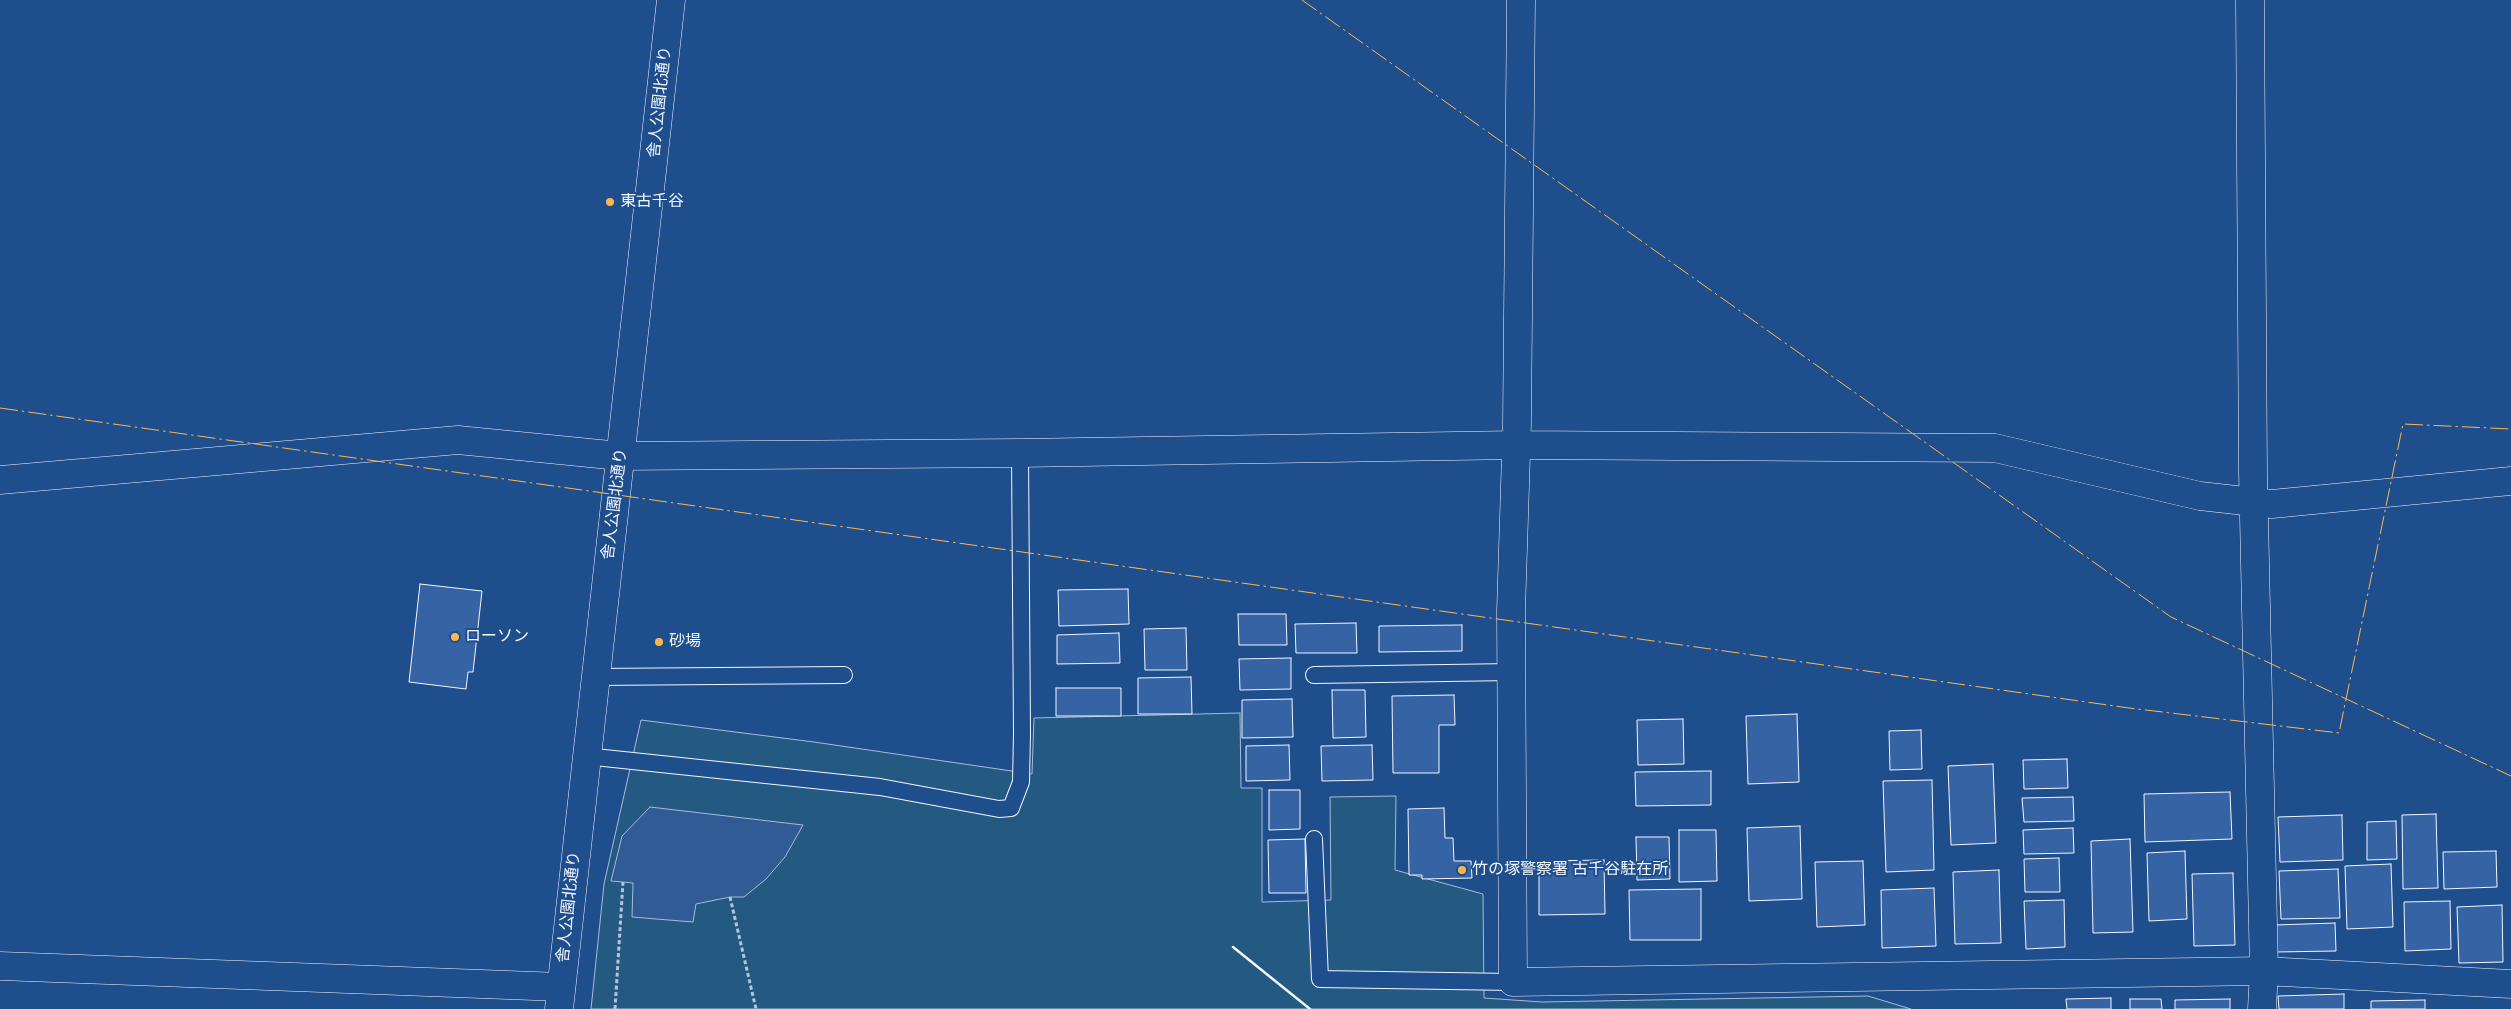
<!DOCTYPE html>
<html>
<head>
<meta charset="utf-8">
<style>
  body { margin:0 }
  canvas { display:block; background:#1f4e8c }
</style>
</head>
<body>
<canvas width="2511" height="1009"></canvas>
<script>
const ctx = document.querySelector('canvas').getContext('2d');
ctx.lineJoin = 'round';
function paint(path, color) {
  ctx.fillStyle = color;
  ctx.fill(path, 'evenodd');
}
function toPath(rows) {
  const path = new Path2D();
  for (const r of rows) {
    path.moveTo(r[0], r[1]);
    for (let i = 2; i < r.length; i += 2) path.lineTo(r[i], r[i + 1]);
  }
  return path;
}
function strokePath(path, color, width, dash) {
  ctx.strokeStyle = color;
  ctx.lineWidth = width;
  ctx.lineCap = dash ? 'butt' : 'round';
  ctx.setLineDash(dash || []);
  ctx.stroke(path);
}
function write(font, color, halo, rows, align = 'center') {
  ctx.font = font + ' "Fira Sans","Noto Sans JP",sans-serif';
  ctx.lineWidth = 4;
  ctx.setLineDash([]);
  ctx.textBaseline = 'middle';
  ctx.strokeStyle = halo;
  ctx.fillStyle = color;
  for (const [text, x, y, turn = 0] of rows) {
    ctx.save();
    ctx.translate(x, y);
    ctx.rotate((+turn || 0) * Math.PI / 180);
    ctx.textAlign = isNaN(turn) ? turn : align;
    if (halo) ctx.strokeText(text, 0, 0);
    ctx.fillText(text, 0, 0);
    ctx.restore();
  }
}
const green = toPath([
  [1240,713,1241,788,1262,788,1262,902,1331,900,1330,797,1396,796,1395,870,1483,894,1484,998,1542,1002,1868,996,1911,1009,591,1009,604,884,641,720,814,742,1032,774,1034,718,1240,713]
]);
paint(green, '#245a82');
strokePath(green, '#a8bbd7', 1);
const parking = toPath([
  [650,807,803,825,785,857,766,879,744,897,730,897,696,904,693,922,632,917,633,883,611,881,622,836,650,807]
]);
paint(parking, '#305b95');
strokePath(parking, '#a8bbd7', 1);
const building = toPath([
  [420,584,482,591,473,672,468,672,466,689,409,682,420,584],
  [1128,589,1129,624,1059,626,1058,590,1128,589],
  [1238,614,1286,614,1287,645,1239,645,1238,614],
  [1356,623,1357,653,1296,653,1295,624,1356,623],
  [1462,625,1462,651,1379,652,1379,626,1462,625],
  [1186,628,1187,670,1145,670,1144,629,1186,628],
  [1119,633,1120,663,1057,664,1057,635,1119,633],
  [1291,658,1291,689,1240,690,1239,659,1291,658],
  [1191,677,1192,714,1138,714,1138,678,1191,677],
  [1056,688,1121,688,1121,716,1056,716,1056,688],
  [1332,690,1365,690,1366,737,1333,738,1332,690],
  [1454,695,1455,725,1439,725,1439,773,1393,773,1392,696,1454,695],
  [1292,699,1293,737,1242,738,1242,700,1292,699],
  [1797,714,1799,782,1748,784,1746,716,1797,714],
  [1683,719,1684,764,1638,765,1637,720,1683,719],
  [1921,730,1922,769,1890,770,1889,731,1921,730],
  [1289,745,1290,780,1246,781,1246,746,1289,745],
  [1372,745,1373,780,1322,781,1321,746,1372,745],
  [2067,759,2068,788,2024,789,2023,760,2067,759],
  [1993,764,1996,843,1951,845,1948,766,1993,764],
  [1711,771,1711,805,1636,806,1635,772,1711,771],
  [1932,780,1934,870,1886,872,1883,781,1932,780],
  [1269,790,1300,790,1300,829,1269,830,1269,790],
  [2230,792,2232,839,2145,842,2144,794,2230,792],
  [2073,797,2074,821,2024,822,2022,798,2073,797],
  [1444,808,1445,838,1453,838,1454,861,1471,861,1472,878,1422,879,1422,875,1409,875,1408,809,1444,808],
  [2436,814,2438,888,2403,889,2402,815,2436,814],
  [2342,815,2343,860,2280,862,2278,817,2342,815],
  [2396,821,2397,859,2367,860,2367,822,2396,821],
  [1800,826,1802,899,1749,901,1747,828,1800,826],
  [2073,828,2074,853,2024,854,2023,830,2073,828],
  [1679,830,1716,830,1717,881,1679,882,1679,830],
  [1636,837,1669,837,1670,879,1637,880,1636,837],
  [1305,839,1306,893,1269,893,1268,840,1305,839],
  [2130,839,2133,932,2093,933,2091,841,2130,839],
  [2185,851,2187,919,2149,921,2147,853,2185,851],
  [2496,851,2497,887,2444,889,2443,852,2496,851],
  [2059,858,2060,892,2025,892,2024,859,2059,858],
  [1604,860,1605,914,1539,915,1539,861,1604,860],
  [1863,861,1865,925,1817,927,1815,862,1863,861],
  [2391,864,2393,927,2347,929,2345,866,2391,864],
  [2338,869,2340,918,2281,919,2279,871,2338,869],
  [1999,870,2001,943,1955,944,1953,872,1999,870],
  [2233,873,2235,945,2194,946,2192,874,2233,873],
  [1934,888,1936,946,1882,948,1881,890,1934,888],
  [1701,889,1701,940,1630,940,1629,890,1701,889],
  [2064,900,2065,947,2026,949,2024,901,2064,900],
  [2450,901,2451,949,2405,951,2404,902,2450,901],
  [2502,905,2503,962,2459,963,2457,907,2502,905],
  [2335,923,2336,951,2276,952,2275,925,2335,923],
  [2344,994,2344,1009,2279,1009,2278,996,2344,994],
  [2111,998,2111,1009,2067,1009,2066,999,2111,998],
  [2130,999,2161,999,2162,1009,2130,1009,2130,999],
  [2230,999,2230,1009,2175,1009,2175,1000,2230,999],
  [2425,1000,2425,1009,2371,1009,2371,1001,2425,1000]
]);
paint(building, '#3563a3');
strokePath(building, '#f2f6ff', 1);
const service = toPath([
  [1314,675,1512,672],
  [594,677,844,675],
  [585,756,880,787,999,809,1011,808,1021,782,1022,733,1020,453],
  [1314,839,1320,979,1513,982]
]);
const minor = toPath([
  [1521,0,1517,423,1511,611,1513,982,2264,971,2511,984],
  [2250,0,2253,472,2264,971,2262,1009],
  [0,480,458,440,620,456,1020,453,1516,445,1995,448,2200,496,2272,504,2511,481],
  [0,966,561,987]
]);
const tertiary = toPath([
  [559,1009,671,0]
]);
strokePath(service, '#f2f6ff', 18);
strokePath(minor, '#f2f6ff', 29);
strokePath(tertiary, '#f2f6ff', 29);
strokePath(toPath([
  [730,897,756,1009],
  [615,1009,623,882]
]), '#b3c4dc', 3, [4, 2.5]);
strokePath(service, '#1f4e8c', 16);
strokePath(minor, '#1f4e8c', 28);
strokePath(tertiary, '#1f4e8c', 28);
strokePath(toPath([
  [1233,947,1310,1009]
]), '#f2f6ff', 2.5);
strokePath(toPath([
  [1302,0,2171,617,2511,776],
  [0,408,2129,708,2339,733,2403,424,2511,429]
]), '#ffb74d', 1, [18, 4, 2.5, 4]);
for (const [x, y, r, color] of [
  [610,202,5,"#ffb74d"],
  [455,637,5,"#ffb74d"],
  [659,642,5,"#ffb74d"],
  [1462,870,5,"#ffb74d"]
]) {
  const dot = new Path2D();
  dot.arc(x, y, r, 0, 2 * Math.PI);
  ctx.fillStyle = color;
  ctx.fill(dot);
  strokePath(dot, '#1f4e8c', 2);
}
write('16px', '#f2f6ff', '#1f4e8c', [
  ["舎人公園北通り",660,102,-84],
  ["舎人公園北通り",615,504,-83],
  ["舎人公園北通り",569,907,-84]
]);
write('16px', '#f2f6ff', '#1f4e8c', [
  ["東古千谷",620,202],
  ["ローソン",465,637],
  ["砂場",669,642],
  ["竹の塚警察署 古千谷駐在所",1472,870]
], 'left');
</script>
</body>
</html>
